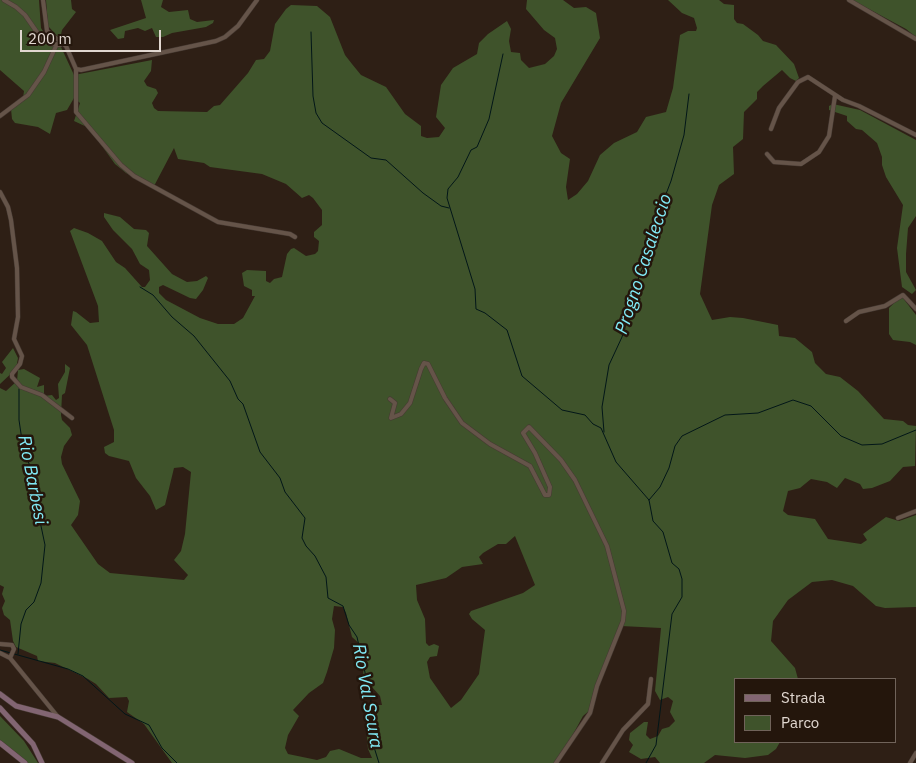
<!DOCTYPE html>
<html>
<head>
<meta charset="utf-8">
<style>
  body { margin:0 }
  #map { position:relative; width:916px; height:763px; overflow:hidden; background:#2e1f15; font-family:"IBM Plex Sans",sans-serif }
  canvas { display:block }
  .legend { position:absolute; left:734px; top:678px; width:162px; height:65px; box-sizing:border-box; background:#24160c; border:1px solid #70635a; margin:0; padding:6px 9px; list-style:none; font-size:15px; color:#e1d7d0 }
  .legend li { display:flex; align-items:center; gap:10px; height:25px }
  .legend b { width:25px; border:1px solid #70635a }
  .scale { position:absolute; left:20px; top:30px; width:141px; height:22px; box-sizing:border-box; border:2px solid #e1d7d0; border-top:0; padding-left:6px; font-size:15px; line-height:18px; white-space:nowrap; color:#e1d7d0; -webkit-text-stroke:4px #24160c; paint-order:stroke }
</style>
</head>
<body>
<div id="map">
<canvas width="916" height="763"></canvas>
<ul class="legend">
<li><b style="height:6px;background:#826572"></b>Strada</li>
<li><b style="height:14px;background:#3f532b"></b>Parco</li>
</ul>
<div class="scale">200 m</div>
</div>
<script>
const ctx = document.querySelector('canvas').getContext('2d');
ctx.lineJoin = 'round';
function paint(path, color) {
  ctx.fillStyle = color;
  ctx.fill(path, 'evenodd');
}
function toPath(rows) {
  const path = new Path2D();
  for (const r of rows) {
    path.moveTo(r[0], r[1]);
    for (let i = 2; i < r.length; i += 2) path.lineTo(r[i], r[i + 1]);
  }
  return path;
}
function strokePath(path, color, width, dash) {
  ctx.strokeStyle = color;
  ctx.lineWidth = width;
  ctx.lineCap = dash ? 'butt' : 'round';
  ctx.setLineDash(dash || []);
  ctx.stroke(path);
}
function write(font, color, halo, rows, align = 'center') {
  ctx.font = font + ' "IBM Plex Sans",sans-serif';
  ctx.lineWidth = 5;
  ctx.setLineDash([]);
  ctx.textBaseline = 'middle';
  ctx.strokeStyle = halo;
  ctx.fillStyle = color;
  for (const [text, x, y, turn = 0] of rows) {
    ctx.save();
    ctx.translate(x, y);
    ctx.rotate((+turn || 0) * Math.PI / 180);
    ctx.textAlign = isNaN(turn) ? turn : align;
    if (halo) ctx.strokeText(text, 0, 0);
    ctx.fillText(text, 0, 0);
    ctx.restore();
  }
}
paint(toPath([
  [0,0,39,0,41,28,48,39,61,47,74,75,152,60,151,71,144,81,147,86,156,89,158,93,152,103,154,108,158,111,207,112,214,106,220,105,248,73,256,60,264,59,270,51,275,24,286,9,291,5,317,6,330,17,345,55,352,64,361,75,386,87,405,114,421,126,421,136,427,138,439,137,445,128,436,117,441,85,453,68,477,54,479,43,488,34,507,21,511,29,509,41,511,52,520,53,521,60,529,68,545,64,554,56,557,49,555,38,544,30,526,9,527,0,563,0,574,8,586,7,596,13,600,38,561,103,552,136,561,153,570,159,566,187,568,200,577,194,588,181,600,155,614,143,637,132,646,117,666,112,673,88,680,35,688,31,696,31,697,28,694,18,682,13,668,0,719,0,724,4,734,5,734,19,737,23,743,24,758,35,763,41,776,45,794,64,799,78,796,81,790,78,782,70,763,86,757,92,757,99,744,112,743,139,733,147,734,174,719,185,712,205,700,294,712,320,730,317,743,318,778,325,779,336,795,338,812,352,815,363,826,374,840,377,858,391,884,419,903,421,908,425,916,426,915,466,903,467,890,481,872,488,863,489,860,484,845,478,837,488,827,482,811,479,800,488,788,491,783,511,788,515,815,519,828,539,861,544,867,540,863,534,886,517,899,521,916,515,916,607,885,608,876,606,853,586,832,580,812,582,788,600,773,621,771,641,795,668,798,679,735,679,735,742,780,742,776,749,768,755,745,758,715,755,704,763,660,763,655,757,641,759,629,752,633,745,629,740,630,733,644,722,648,722,646,735,650,739,658,736,662,729,669,727,675,721,670,712,673,701,668,697,660,700,655,691,661,628,621,626,590,710,583,716,565,749,554,763,172,763,144,724,127,712,129,701,127,697,109,698,96,684,88,679,55,663,38,661,37,656,16,647,13,641,10,620,4,615,2,608,5,601,2,594,4,587,0,585,0,388,6,391,17,381,18,370,24,369,40,378,37,387,44,385,44,396,52,395,56,400,59,398,58,384,65,372,65,364,70,368,65,393,62,395,61,415,62,420,70,428,72,435,64,446,61,457,62,464,80,501,78,515,71,525,98,564,110,573,184,580,188,575,174,560,181,551,185,534,191,472,183,467,174,468,165,505,156,510,150,496,136,478,129,461,109,456,105,453,104,447,114,442,114,430,87,345,71,325,73,311,76,312,90,323,99,322,98,306,70,231,74,228,88,233,102,241,116,262,125,268,142,287,145,287,150,280,149,270,140,264,132,249,113,230,104,217,104,213,120,217,134,229,146,230,149,233,147,246,172,274,187,282,197,281,206,276,208,278,203,290,196,299,190,298,163,285,159,287,159,293,166,300,200,318,218,324,234,324,243,318,255,296,252,296,252,290,244,286,242,273,247,270,266,271,266,281,270,283,274,279,282,277,287,254,291,249,294,248,306,256,315,254,318,251,319,241,314,237,314,232,322,225,322,210,313,198,309,195,302,198,286,184,262,174,210,167,204,163,178,159,174,148,153,188,126,173,115,164,89,128,74,121,80,103,74,98,67,110,56,113,50,134,38,127,15,123,12,119,11,109,14,105,18,105,23,98,24,91,0,70],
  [515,536,535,585,523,593,471,611,469,614,472,619,485,630,479,674,461,700,451,708,430,678,427,662,430,657,437,656,439,646,434,644,429,646,426,643,425,619,417,600,416,585,446,578,462,567,483,564,479,557,483,553,498,544,506,544],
  [334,606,343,607,346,613,352,637,364,648,363,677,380,696,382,705,370,705,365,714,368,749,372,758,361,758,339,749,330,751,326,757,317,760,288,754,285,748,288,735,299,716,293,710,309,693,323,683,327,672,334,648,335,630,332,619],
  [46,0,71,0,72,9,76,12,62,30,60,39,48,26],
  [141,0,163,0,161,7,169,12,188,10,190,19,197,22,214,20,213,23,206,27,172,33,163,37,156,37,152,28,145,31,138,28,125,31,124,38,118,39,110,30,146,18],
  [852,0,916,0,916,37,906,29],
  [833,104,860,110,916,140,916,216,908,228,906,254,906,272,916,290,912,294,902,287,897,248,903,205,886,177,882,165,882,157,877,143,862,130,856,129,847,121,847,116,829,110,829,106],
  [899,298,903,298,916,315,916,345,910,342,893,340,889,334,889,308],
  [13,348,18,358,16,369,0,384,0,373,2,374,6,368,2,362],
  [0,716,24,741,38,763,27,763,0,740]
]), '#3f532b');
strokePath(toPath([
  [311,32,313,96,316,113,322,123,371,158,386,160,423,193,441,206,449,208],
  [503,54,489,119,477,147,471,150,458,177,448,189,447,198,475,289,476,309,485,313,507,330,522,376,562,410,585,415,593,424,601,428,616,462,649,500,653,521,663,532,672,563,679,569,682,579,682,597,672,614,656,745,646,763],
  [140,287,153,295,172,317,194,336,230,381,238,399,243,404,260,452,280,478,285,492,305,518,302,538,306,546,315,556,326,577,328,598,343,606,349,625,357,637,371,699,369,731,379,763],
  [604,432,602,407,609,365,622,337,635,287,648,254,651,233,671,181,684,135,689,94],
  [649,500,660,487,669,468,675,446,682,436,725,415,758,413,793,400,811,406,841,436,862,445,882,444,916,430],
  [0,650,68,669,83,676,125,714,149,725,162,748,177,763],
  [18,654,21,624,26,610,34,602,41,583,45,545,37,507,36,477,24,454,19,420,19,389]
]), '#021618', 1);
const street = toPath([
  [4,0,16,7,25,15,41,38,51,44,60,45],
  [43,0,47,31,66,46,76,69,81,70,216,41,225,37,238,26,257,0],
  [849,0,916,39],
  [76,69,76,112,121,165,134,176,218,222,290,234,295,237],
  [0,116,28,95,44,72,57,44],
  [771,129,779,108,798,82,808,77,843,100,859,106,916,135],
  [767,154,774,162,801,164,819,152,829,136,835,96],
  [0,192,8,207,11,220,17,268,18,317,14,339,22,356,20,364,12,374,12,377,21,387,42,395,72,418],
  [846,321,859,312,885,306,903,295,916,309],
  [390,399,395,403,391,418,401,414,410,403,421,369,424,363,428,364,445,398,462,423,490,444,530,466,545,495,549,495,550,487,535,453,523,433,529,427,561,460,575,480,607,546,624,611,623,621,597,686,590,713,556,763],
  [898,518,916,511],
  [0,644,12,645,14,649,10,658],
  [0,653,10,658,58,717],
  [602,763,623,730,648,704,651,679],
  [910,763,916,753]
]);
const secondary = toPath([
  [0,694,16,706,58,717,132,763],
  [0,708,33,744,42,763],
  [0,743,25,763]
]);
strokePath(street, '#463a33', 5);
strokePath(secondary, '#463a33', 6);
strokePath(street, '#655449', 4);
strokePath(secondary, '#826572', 5);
write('italic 18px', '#81eaf6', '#24160c', [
  ["Progno Casaleccio",644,264,-72],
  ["Rio Barbesi",32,480,79],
  ["Rio Val Scura",367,696,80]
]);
</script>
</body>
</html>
